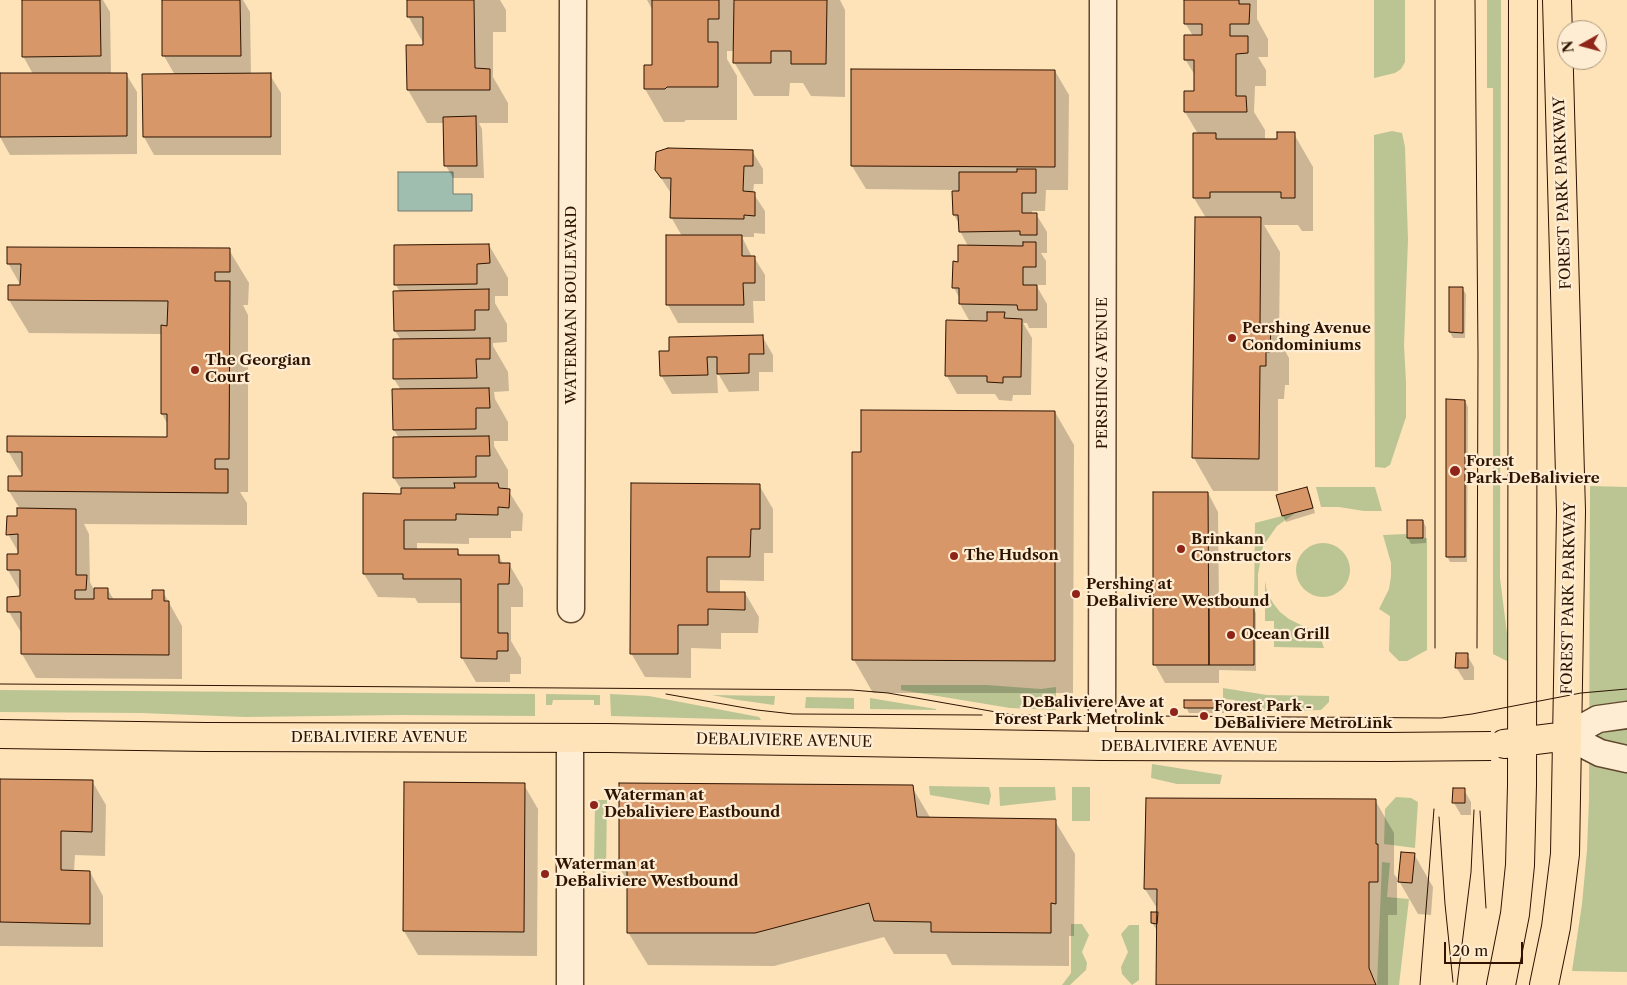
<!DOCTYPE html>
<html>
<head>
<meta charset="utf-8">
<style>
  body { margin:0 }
  #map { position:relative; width:1627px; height:985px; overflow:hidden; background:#fee3b9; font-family:"Libre Caslon Text",serif }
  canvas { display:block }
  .north { position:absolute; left:1557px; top:20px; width:50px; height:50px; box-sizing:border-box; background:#feedd2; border:1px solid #aa967e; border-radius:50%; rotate:263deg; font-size:14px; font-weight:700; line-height:20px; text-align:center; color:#2d1300 }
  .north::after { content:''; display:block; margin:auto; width:18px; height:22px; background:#8f2418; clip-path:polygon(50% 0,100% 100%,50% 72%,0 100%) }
  .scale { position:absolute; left:1444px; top:942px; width:79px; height:22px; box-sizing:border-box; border:2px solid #2d1300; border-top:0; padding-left:6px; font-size:15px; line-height:18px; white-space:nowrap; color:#2d1300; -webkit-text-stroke:4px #feedd2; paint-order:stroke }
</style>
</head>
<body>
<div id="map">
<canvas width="1627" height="985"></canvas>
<div class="north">N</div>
<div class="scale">20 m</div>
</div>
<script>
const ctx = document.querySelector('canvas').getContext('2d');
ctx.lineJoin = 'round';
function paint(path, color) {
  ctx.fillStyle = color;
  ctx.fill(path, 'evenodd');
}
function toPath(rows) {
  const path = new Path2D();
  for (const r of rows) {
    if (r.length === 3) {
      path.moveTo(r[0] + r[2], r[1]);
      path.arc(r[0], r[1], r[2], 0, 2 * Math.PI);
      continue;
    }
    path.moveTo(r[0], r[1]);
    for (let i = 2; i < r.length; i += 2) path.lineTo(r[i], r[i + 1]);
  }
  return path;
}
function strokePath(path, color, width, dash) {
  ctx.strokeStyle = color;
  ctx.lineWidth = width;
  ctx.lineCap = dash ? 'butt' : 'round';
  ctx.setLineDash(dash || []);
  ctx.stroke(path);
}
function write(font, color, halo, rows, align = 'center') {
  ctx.font = font + ' "Libre Caslon Text",serif';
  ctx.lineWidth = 4.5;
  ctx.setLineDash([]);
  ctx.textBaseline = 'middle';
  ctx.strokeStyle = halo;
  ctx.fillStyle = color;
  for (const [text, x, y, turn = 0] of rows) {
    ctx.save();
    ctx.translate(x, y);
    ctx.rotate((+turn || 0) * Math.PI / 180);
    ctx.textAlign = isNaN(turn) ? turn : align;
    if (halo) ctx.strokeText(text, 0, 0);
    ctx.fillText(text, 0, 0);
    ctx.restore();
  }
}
paint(toPath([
  [1374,0,1405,0,1405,62,1401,69,1395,73,1374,78],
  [1487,0,1501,0,1500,578,1507,634,1507,661,1493,654,1493,88,1487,88],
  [1392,131,1402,133,1405,147,1408,240,1404,345,1406,382,1406,417,1390,465,1385,468,1375,467,1374,135],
  [1590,486,1627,487,1627,972,1572,971,1582,904,1587,850,1589,799],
  [1316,487,1375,487,1382,511,1364,511,1339,507,1321,507],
  [1297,512,1277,526,1263,546,1258,574,1258,605,1254,606,1255,523],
  [1406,534,1407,538,1427,538,1427,650,1407,661,1399,661,1389,651,1390,616,1379,609,1389,589,1391,576,1391,563,1383,535],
  [1323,570,27],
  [1265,581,1267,592,1273,603,1280,612,1289,619,1315,632,1320,637,1324,648,1274,647,1274,621,1265,621],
  [901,685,987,685,1041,689,1056,687,1056,710,1010,708,901,690],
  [1223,688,1267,695,1329,696,1329,702,1321,710,1235,713,1235,700,1223,699],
  [0,690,535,694,535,716,401,715,245,717,141,713,0,712],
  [546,694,600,695,600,705,594,705,594,700,553,700,552,705,546,705],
  [610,694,649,696,759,717,761,720,611,716],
  [712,695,775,696,774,705,738,700],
  [806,697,854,698,854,709,805,708],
  [870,698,936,709,936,710,870,709],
  [1152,764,1222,775,1220,784,1177,784,1151,778],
  [929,786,989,787,991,795,989,805,930,795],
  [999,787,1055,787,1056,800,1000,806],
  [1072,787,1090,787,1090,821,1072,821],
  [1396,797,1411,798,1418,802,1415,848,1384,844,1385,809],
  [595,800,607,800,606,874,598,871,594,868],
  [1382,862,1390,863,1387,897,1409,899,1399,985,1377,985],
  [1071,924,1082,924,1089,935,1082,952,1087,963,1086,970,1070,985,1062,985,1071,973],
  [1129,925,1139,925,1139,980,1132,985,1122,974,1121,967,1128,952,1121,934]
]), '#bbc593');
const water = toPath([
  [398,172,453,172,453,194,472,194,472,211,398,211,398,172]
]);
paint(water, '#a0beb0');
strokePath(water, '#727a6a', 1);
paint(toPath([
  [23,0,103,0,110,12,111,74,126,74,137,92,137,154,10,155,0,137,0,74,33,74,23,56],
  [163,0,243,0,250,12,251,75,270,75,281,93,281,155,154,155,144,137,144,75,175,75,164,56],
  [408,0,500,0,506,10,506,32,493,32,493,77,508,103,508,123,479,123,482,129,484,178,453,178,446,166,445,123,427,123,408,90,408,46,425,46,408,16],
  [647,0,733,0,735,5,735,0,840,0,845,10,845,97,811,96,803,83,790,83,789,96,754,96,734,62,735,51,727,51,727,59,737,76,737,120,686,120,684,122,664,122,645,89,645,66,654,66,653,11],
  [1195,0,1257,0,1257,19,1268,39,1268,57,1258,57,1266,70,1266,86,1255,86,1254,112,1265,130,1265,140,1278,140,1294,134,1313,167,1313,231,1302,231,1298,225,1264,225,1280,252,1279,340,1289,358,1289,385,1285,385,1284,399,1278,399,1278,491,1213,491,1194,458,1206,218,1194,198,1198,134,1185,112,1185,92,1195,92,1196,77,1185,59,1193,36,1185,23],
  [1055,71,1069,95,1068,190,1046,190,1045,211,1032,211,1032,214,1036,214,1047,232,1047,253,1041,253,1046,261,1046,285,1036,285,1047,304,1047,328,1029,328,1027,323,1023,323,1032,338,1031,395,1013,395,1012,401,999,400,995,394,957,394,947,376,970,322,960,304,960,299,954,288,959,263,968,246,960,231,960,225,954,215,954,190,866,189,852,166],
  [752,151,763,169,763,184,754,184,753,193,765,211,765,234,754,233,754,237,742,237,752,257,754,257,765,275,765,301,753,301,754,323,678,323,668,305,667,236,682,236,671,217,672,195,656,170],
  [489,245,508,278,508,296,495,296,495,303,507,324,507,342,493,343,493,346,508,372,509,391,494,392,495,399,508,422,508,441,494,441,494,446,508,470,508,490,523,514,522,531,511,531,511,538,469,538,469,544,417,543,417,550,457,550,461,556,499,556,503,564,509,564,523,588,523,607,511,607,511,641,521,658,521,674,510,674,510,682,476,682,462,658,462,603,418,603,415,598,378,597,364,574,403,495,403,492,394,478,399,438,394,430,401,390,394,379,401,340,395,331,395,292,400,292,396,285],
  [229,250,249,283,248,305,243,305,248,315,248,492,240,492,247,503,247,525,84,524,89,534,90,582,94,590,108,590,114,600,153,600,163,592,182,626,182,679,36,678,22,654,22,634,9,612,21,598,21,593,8,570,20,555,8,534,18,517,20,509,9,491,23,477,8,451,169,438,168,425,162,414,162,334,29,333,9,300,21,286,8,263],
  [1462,288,1466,294,1465,338,1453,338,1450,332],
  [762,336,773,355,773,372,759,372,759,391,729,392,719,375,717,375,718,393,672,394,661,375,671,352],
  [1465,401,1468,407,1467,562,1450,562,1447,556],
  [1055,412,1074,445,1073,693,873,693,854,660,854,453,862,453],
  [759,485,773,509,773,553,764,553,764,581,720,580,720,593,745,593,759,617,758,633,721,633,721,649,691,648,691,678,645,677,631,653],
  [1307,489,1310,494,1315,513,1286,522,1283,516,1278,496],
  [1208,493,1218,512,1219,607,1253,607,1256,613,1256,671,1219,670,1219,683,1165,683,1155,665],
  [1423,521,1426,527,1426,543,1411,544,1408,538],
  [1467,655,1474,667,1474,680,1464,680,1456,667],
  [1220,701,1224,707,1224,713,1189,713,1186,707],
  [0,780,92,781,106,805,105,856,75,855,74,871,90,872,103,896,103,947,0,946],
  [524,785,538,809,537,956,418,955,404,931],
  [912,787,931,819,1055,821,1075,854,1074,936,1069,936,1069,966,952,965,946,954,894,954,884,937,774,966,648,965,628,932,629,883,620,869],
  [1464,790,1471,802,1471,815,1461,815,1454,803],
  [1375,800,1394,833,1394,874,1397,878,1397,915,1388,915,1388,985,1158,985,1159,929,1156,929,1152,923,1160,913,1145,889],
  [1414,854,1433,887,1431,915,1418,914,1399,881]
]), '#0003');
const building = toPath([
  [22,0,100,0,101,56,22,57,22,0],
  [162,0,240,0,241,56,162,56,162,0],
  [407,0,474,0,475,68,490,69,490,90,407,90,406,45,423,45,423,17,407,17,407,0],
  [652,0,719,0,719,19,708,19,708,42,718,42,718,87,667,87,665,89,644,89,644,65,652,65,652,0],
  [734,0,827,0,826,64,791,64,791,51,771,51,771,63,733,63,734,0],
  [1184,0,1239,0,1239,4,1250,4,1249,24,1230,24,1230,36,1248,36,1248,53,1236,54,1236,96,1246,96,1247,112,1184,112,1184,91,1194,91,1194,60,1184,60,1184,35,1202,35,1202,24,1184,24,1184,0],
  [851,69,1055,70,1055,167,851,166,851,69],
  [0,73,127,73,127,136,0,137,0,73],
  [271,73,271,137,143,137,142,74,271,73],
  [476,116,477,166,444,166,443,117,476,116],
  [1277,132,1295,132,1295,198,1281,198,1281,192,1210,192,1210,198,1193,198,1193,133,1216,133,1216,139,1277,139,1277,132],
  [668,148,753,150,753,166,744,166,743,191,755,192,755,216,744,215,744,219,670,218,671,178,661,178,655,170,656,152,668,148],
  [1017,169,1036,169,1036,193,1022,193,1022,213,1037,213,1037,235,1020,235,1020,231,959,232,958,215,953,215,952,191,959,191,959,172,1017,172,1017,169],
  [1195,217,1261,217,1260,324,1271,324,1270,352,1266,352,1266,366,1260,366,1259,459,1192,458,1195,217],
  [666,235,742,235,742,256,755,256,755,283,743,283,744,305,666,305,666,235],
  [1023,242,1036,242,1036,267,1023,267,1023,285,1037,285,1037,310,1018,310,1017,305,959,304,959,288,952,288,953,261,958,262,958,245,1023,246,1023,242],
  [489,244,490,263,477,264,477,284,394,285,394,245,489,244],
  [7,247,230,248,230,272,215,272,215,281,230,281,229,459,215,459,215,469,228,469,228,493,8,491,8,476,22,476,22,452,7,452,7,436,167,437,167,414,161,414,161,325,167,326,168,301,8,300,8,285,20,285,21,264,7,264,7,247],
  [1449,287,1463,287,1463,333,1449,332,1449,287],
  [489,289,489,310,475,310,475,330,394,331,393,291,489,289],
  [987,312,1005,312,1004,318,1022,319,1021,377,1003,377,1003,383,987,382,987,376,945,376,946,320,987,321,987,312],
  [763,335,764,354,749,354,749,373,717,374,717,357,707,357,708,375,660,376,659,351,669,351,669,337,763,335],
  [490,338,490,359,476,359,477,378,393,379,393,339,490,338],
  [489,388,490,408,476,408,476,429,393,430,392,389,489,388],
  [1446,399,1465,400,1465,557,1446,557,1446,399],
  [861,410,1055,411,1055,661,852,660,852,452,861,452,861,410],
  [489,436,490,456,476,456,476,477,393,478,393,437,489,436],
  [454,483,498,483,499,488,510,489,509,508,498,507,498,515,456,514,456,520,404,520,404,549,458,549,458,555,499,555,499,563,510,563,509,584,498,584,498,633,508,633,508,651,497,651,497,659,461,658,461,579,403,579,403,574,363,574,363,493,401,494,401,488,455,488,454,483],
  [631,483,760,484,760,529,751,529,750,557,707,557,707,592,745,592,745,610,708,609,708,625,678,625,678,654,630,654,631,483],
  [1307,487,1313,508,1282,516,1276,495,1307,487],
  [1153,492,1208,492,1209,665,1153,665,1153,492],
  [17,508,76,509,76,575,87,575,86,590,75,590,75,599,94,599,94,588,108,588,108,599,152,599,152,590,164,590,164,601,169,601,169,655,21,654,21,612,7,612,7,597,20,596,20,570,7,570,7,554,18,554,18,534,6,535,7,516,17,516,17,508],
  [1407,520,1423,520,1423,538,1407,538,1407,520],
  [1209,605,1254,606,1254,665,1209,665,1209,605],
  [1456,653,1468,653,1468,668,1455,668,1456,653],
  [1184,700,1221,700,1221,708,1184,708,1184,700],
  [0,779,93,780,92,832,61,831,61,870,90,871,90,924,0,922,0,779],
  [404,782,525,783,524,932,403,931,404,782],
  [619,783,913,785,917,817,1056,819,1056,904,1051,903,1051,933,931,932,931,922,874,921,869,903,755,933,627,933,627,869,619,869,619,783],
  [1453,788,1465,788,1465,803,1452,803,1453,788],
  [1146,798,1376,799,1376,844,1378,844,1378,882,1369,882,1369,968,1376,985,1156,985,1157,889,1144,889,1146,798],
  [1401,852,1415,853,1412,883,1398,882,1401,852],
  [1151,912,1158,912,1157,924,1151,923,1151,912]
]);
paint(building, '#d89768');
strokePath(building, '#2d1300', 1);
const minor = toPath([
  [571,609,573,0],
  [1567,736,1600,753,1627,759],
  [1567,736,1598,719,1627,715],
  [1102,746,1103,0],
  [570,985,570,738]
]);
const major = toPath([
  [0,734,206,737,607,738,1102,746,1387,747],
  [1504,744,1567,736],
  [1501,985,1515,914,1520,865,1522,785,1523,0],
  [1544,985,1556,927,1565,854,1571,511,1557,0]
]);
strokePath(minor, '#61472e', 29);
strokePath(major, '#2d1300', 30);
strokePath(minor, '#feedd2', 26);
strokePath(major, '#fee3b9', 28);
strokePath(toPath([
  [1435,0,1435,648],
  [1475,0,1478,355,1477,648],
  [0,684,852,690,888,693,1013,715],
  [666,694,757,710,793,714,982,715],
  [1007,715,1441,718,1472,714,1581,693,1627,689],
  [1480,811,1486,908],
  [1439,817,1445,904,1453,982],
  [1420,985,1434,809],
  [1457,985,1471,872,1474,810]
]), '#2d1300', 1);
const majorBridge = toPath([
  [1387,747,1491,746]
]);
strokePath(majorBridge, '#2d1300', 30, []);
strokePath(majorBridge, '#fee3b9', 28);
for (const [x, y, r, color] of [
  [1232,338,5,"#8f2418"],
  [195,370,5,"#8f2418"],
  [1455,471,6,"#8f2418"],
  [1181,549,5,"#8f2418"],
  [954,556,5,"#8f2418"],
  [1076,594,5,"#8f2418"],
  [1231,635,5,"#8f2418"],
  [1174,712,5,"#8f2418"],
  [1204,716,5,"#8f2418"],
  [594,805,5,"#8f2418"],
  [545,874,5,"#8f2418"]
]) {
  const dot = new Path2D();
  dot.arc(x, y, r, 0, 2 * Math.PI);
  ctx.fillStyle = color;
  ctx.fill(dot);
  strokePath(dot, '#feedd2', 2);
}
write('15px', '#2d1300', '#feedd2', [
  ["FOREST PARK PARKWAY",1563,193,-92],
  ["WATERMAN BOULEVARD",572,305,-90],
  ["PERSHING AVENUE",1103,373,-90],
  ["FOREST PARK PARKWAY",1569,598,-89],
  ["DEBALIVIERE AVENUE",379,738],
  ["DEBALIVIERE AVENUE",784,741,1],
  ["DEBALIVIERE AVENUE",1189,747]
]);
write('bold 15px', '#2d1300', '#feedd2', [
  ["Pershing Avenue",1242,329],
  ["Condominiums",1242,346],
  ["The Georgian",205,361],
  ["Court",205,378],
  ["Forest",1466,462],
  ["Park-DeBaliviere",1466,479],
  ["Brinkann",1191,540],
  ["Constructors",1191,557],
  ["The Hudson",964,556],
  ["Pershing at",1086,585],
  ["DeBaliviere Westbound",1086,602],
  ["Ocean Grill",1241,635],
  ["DeBaliviere Ave at",1164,703,"right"],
  ["Forest Park Metrolink",1164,720,"right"],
  ["Forest Park -",1214,707],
  ["DeBaliviere MetroLink",1214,724],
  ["Waterman at",604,796],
  ["Debaliviere Eastbound",604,813],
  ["Waterman at",555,865],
  ["DeBaliviere Westbound",555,882]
], 'left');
</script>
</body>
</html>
